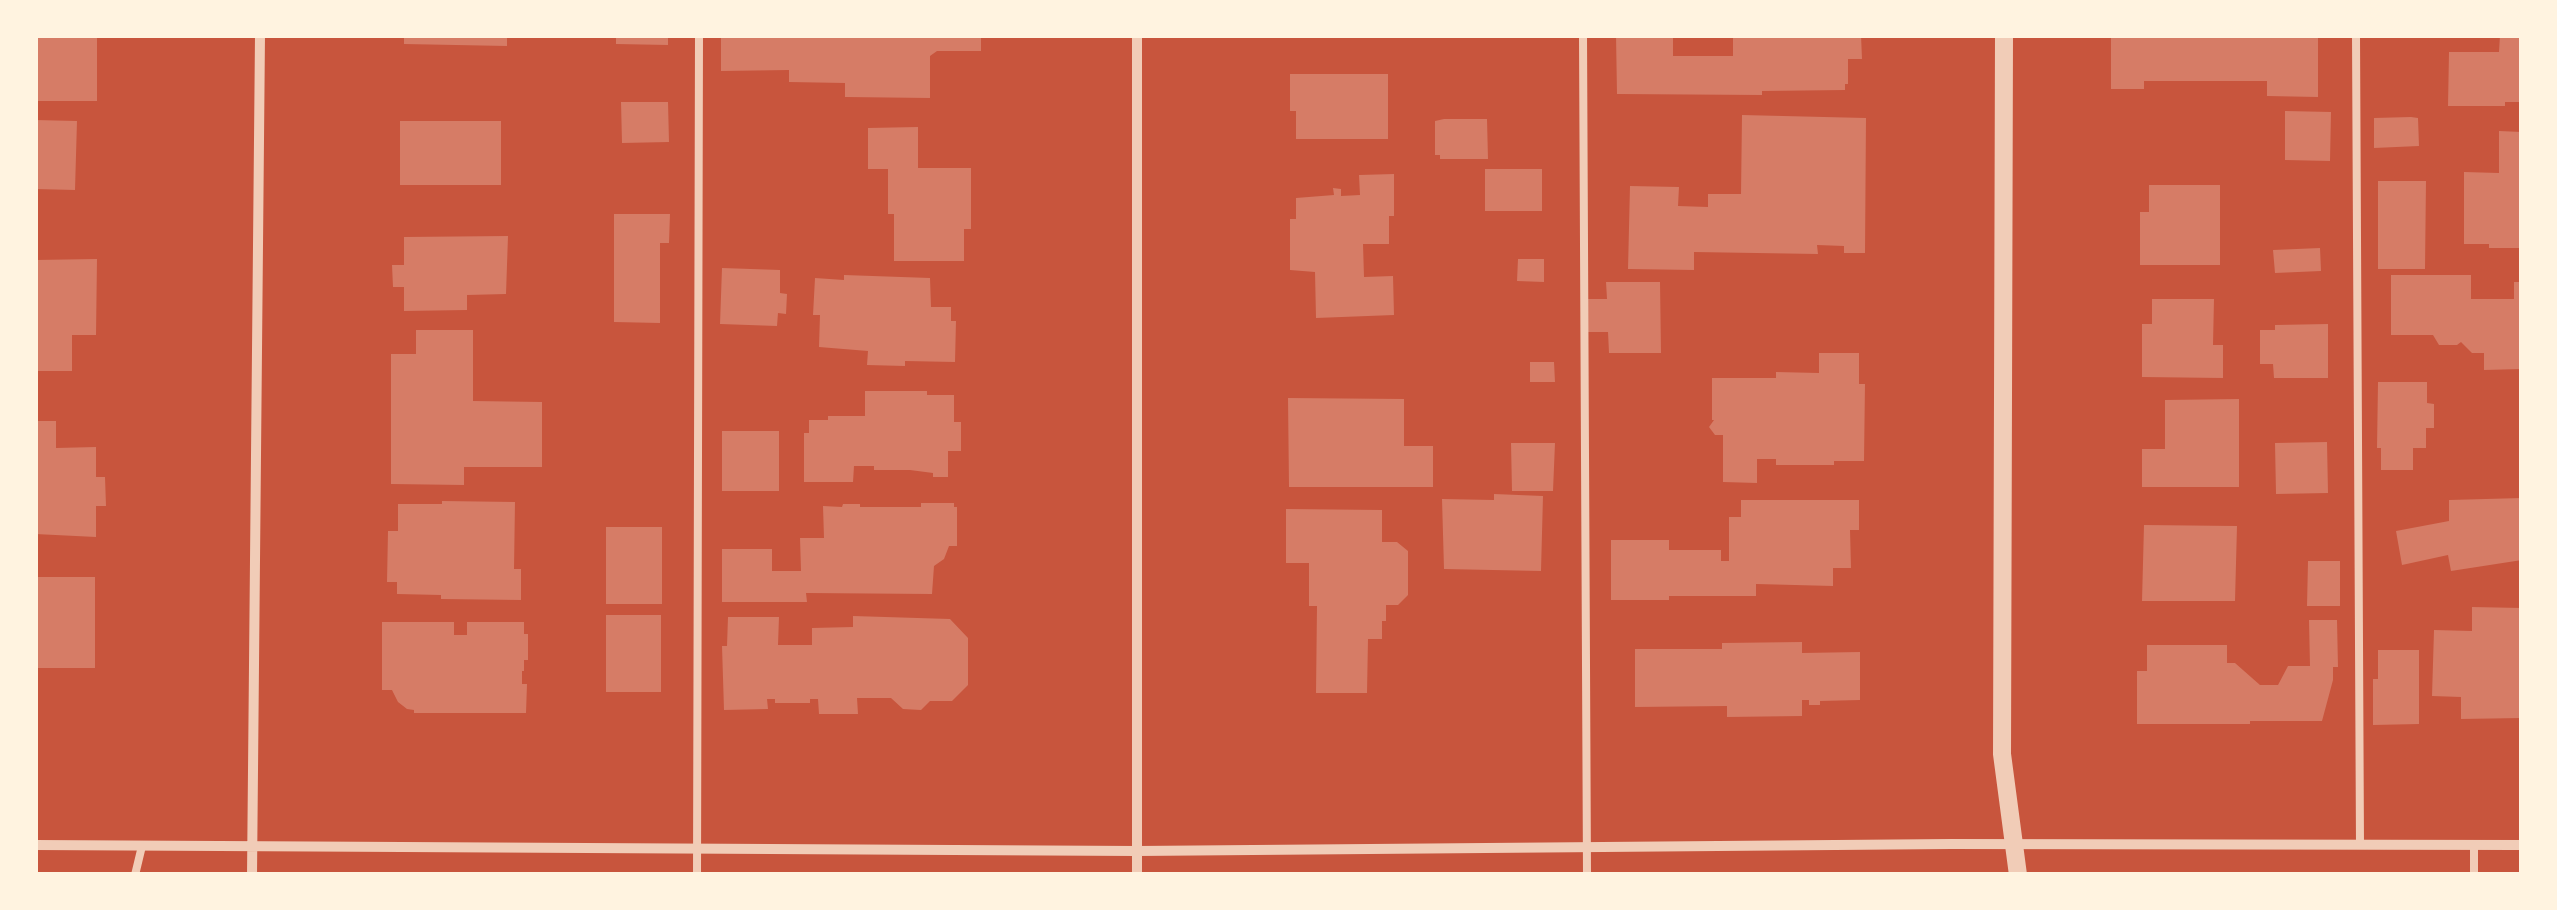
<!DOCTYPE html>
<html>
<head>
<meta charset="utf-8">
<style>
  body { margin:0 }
  #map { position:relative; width:2557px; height:910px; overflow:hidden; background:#c8553d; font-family:Barlow,sans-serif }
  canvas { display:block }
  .frame { position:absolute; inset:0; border:38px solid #fff3e0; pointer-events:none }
</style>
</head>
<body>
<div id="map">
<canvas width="2557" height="910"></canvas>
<div class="frame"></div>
</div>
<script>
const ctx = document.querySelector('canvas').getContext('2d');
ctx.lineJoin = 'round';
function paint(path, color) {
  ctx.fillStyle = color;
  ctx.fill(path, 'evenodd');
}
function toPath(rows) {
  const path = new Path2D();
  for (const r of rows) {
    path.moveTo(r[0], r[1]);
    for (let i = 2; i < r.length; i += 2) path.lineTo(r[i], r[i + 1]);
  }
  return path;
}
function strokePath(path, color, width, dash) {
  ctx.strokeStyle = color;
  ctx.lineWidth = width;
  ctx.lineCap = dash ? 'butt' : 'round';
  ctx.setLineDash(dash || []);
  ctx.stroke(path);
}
paint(toPath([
  [35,35,97,36,97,101,36,101],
  [404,35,507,35,507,46,404,44],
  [616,35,668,35,668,45,616,44],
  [721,35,981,35,981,51,937,51,930,56,930,98,845,97,845,83,789,82,789,70,721,71],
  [1616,35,1673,35,1673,56,1733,56,1733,35,1861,35,1862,59,1848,59,1848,84,1845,84,1845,90,1762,91,1762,95,1617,94],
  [2111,35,2318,35,2318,97,2267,96,2267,81,2144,81,2144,89,2111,89],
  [2500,35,2522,35,2522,102,2505,102,2505,106,2448,106,2449,52,2499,52],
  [1290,74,1388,74,1388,139,1296,139,1296,111,1290,111],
  [621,102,668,102,669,142,622,143],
  [2285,111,2331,112,2330,161,2285,160],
  [1742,115,1866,118,1865,253,1844,253,1844,246,1817,245,1818,254,1694,252,1694,270,1628,269,1630,186,1679,187,1678,206,1708,207,1708,194,1741,194],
  [2411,117,2418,118,2419,146,2374,148,2374,118],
  [1444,119,1487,119,1488,159,1440,159,1440,155,1435,155,1435,121],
  [35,120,77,121,75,190,35,189],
  [400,121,501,121,501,185,400,185],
  [918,127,918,168,971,168,971,229,964,229,964,261,894,261,894,214,888,214,888,169,868,169,868,128],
  [2499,131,2522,132,2522,248,2489,248,2489,244,2464,244,2464,172,2499,173],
  [1485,169,1542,169,1542,211,1485,211],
  [1394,174,1394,216,1389,216,1389,244,1363,244,1364,277,1393,276,1394,315,1316,318,1315,272,1290,270,1290,219,1296,219,1296,198,1334,195,1333,188,1341,189,1341,196,1360,195,1359,175],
  [2378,181,2426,181,2425,269,2378,269],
  [2149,185,2220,185,2220,265,2140,265,2140,212,2149,212],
  [614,214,670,214,669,243,660,243,660,323,614,322],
  [508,236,506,294,467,295,467,310,404,311,404,287,393,287,392,265,404,265,404,237],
  [2320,248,2321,271,2275,273,2273,250],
  [97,259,96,335,72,335,72,371,35,371,35,260],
  [1518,259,1544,259,1544,282,1517,281],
  [722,268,780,270,780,293,787,294,786,314,778,313,777,326,720,324],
  [844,275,930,278,931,307,951,307,951,321,956,321,955,362,905,361,905,366,867,365,868,351,819,347,820,315,813,315,815,278,844,280],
  [2391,275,2471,275,2471,299,2514,299,2514,282,2522,282,2522,369,2484,370,2484,353,2472,353,2461,342,2457,345,2439,345,2433,335,2391,335],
  [1606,282,1660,282,1661,353,1609,353,1608,332,1588,332,1588,299,1607,299],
  [2152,299,2214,299,2213,345,2223,345,2223,378,2142,377,2142,324,2152,324],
  [2328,324,2328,378,2274,378,2273,364,2260,364,2260,330,2275,330,2275,325],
  [416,330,473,330,473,401,542,402,542,467,464,467,464,485,391,484,391,354,416,354],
  [1819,353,1859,353,1859,384,1865,384,1864,461,1834,461,1834,465,1776,465,1776,459,1757,459,1757,483,1723,482,1723,435,1715,435,1709,427,1714,420,1712,420,1712,378,1776,378,1776,372,1819,373],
  [1530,362,1554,362,1555,382,1530,382],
  [2378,382,2427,382,2427,403,2434,404,2434,428,2426,428,2426,448,2413,448,2413,470,2381,470,2381,448,2377,448],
  [865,391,927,391,927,395,954,395,954,422,961,422,961,451,948,451,948,477,933,477,933,473,910,470,874,470,874,466,854,466,853,482,804,482,804,433,809,433,809,420,828,420,828,416,865,416],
  [1288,398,1404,399,1404,446,1433,446,1433,487,1289,487],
  [2239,399,2239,487,2142,487,2142,449,2165,449,2165,400],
  [35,421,56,421,56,448,96,447,96,477,105,477,106,506,96,506,96,537,35,534],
  [722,431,779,431,779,491,722,491],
  [2327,442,2328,493,2276,494,2275,443],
  [1511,443,1555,443,1553,491,1512,491],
  [1494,494,1543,496,1541,571,1444,569,1442,499,1494,500],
  [2522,498,2522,560,2451,571,2448,555,2402,565,2396,531,2449,521,2449,500],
  [1741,500,1859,500,1859,530,1850,530,1851,568,1833,568,1833,586,1756,584,1756,596,1669,596,1669,600,1611,600,1611,540,1669,540,1669,550,1721,550,1721,561,1729,561,1729,517,1741,517],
  [442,501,515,502,514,569,521,569,521,600,441,599,441,595,397,594,397,582,387,582,388,531,398,531,398,504,442,504],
  [921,503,954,503,954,507,957,507,957,546,949,546,944,559,934,566,932,594,806,593,807,602,722,602,722,549,772,549,772,571,801,571,800,538,824,538,823,506,842,507,843,504,860,504,860,507,921,507],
  [1286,509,1382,510,1382,542,1397,542,1408,551,1408,595,1398,605,1386,605,1386,621,1382,621,1382,639,1368,639,1367,693,1316,693,1317,606,1309,606,1309,563,1286,563],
  [2144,525,2237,526,2235,601,2142,601],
  [606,527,662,527,662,604,606,604],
  [2308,561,2340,561,2340,606,2307,606],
  [35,577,95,577,95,668,35,668],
  [2472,607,2522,608,2522,718,2461,719,2461,697,2432,696,2434,630,2472,631],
  [606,615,661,615,661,692,606,692],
  [853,616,950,619,968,638,968,685,952,701,930,701,921,710,903,709,891,698,857,698,858,714,819,714,818,699,810,699,810,703,775,703,775,699,767,699,768,709,724,710,722,646,727,646,728,617,779,617,778,645,812,645,812,628,853,627],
  [2309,620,2337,620,2338,667,2333,667,2333,680,2322,721,2250,721,2250,724,2137,724,2137,671,2147,671,2147,645,2227,645,2227,663,2235,663,2260,685,2278,685,2288,666,2310,666],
  [382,622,454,622,454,635,467,635,467,622,524,622,524,634,528,634,528,660,524,660,524,671,522,671,522,684,527,684,526,713,414,713,414,710,407,709,398,702,392,690,382,690],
  [1802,642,1802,653,1860,652,1860,700,1820,701,1820,705,1809,705,1809,700,1802,700,1802,716,1727,717,1727,706,1635,707,1635,649,1722,649,1722,643],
  [2378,650,2419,650,2419,724,2373,725,2373,679,2378,679]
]), '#d67c66');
strokePath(toPath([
  [1583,35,1587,875],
  [2356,35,2360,845],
  [135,875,142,846],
  [697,875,699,35],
  [2474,875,2474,845]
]), '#f1ccb7', 8);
strokePath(toPath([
  [35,845,1137,851,1951,844,2522,845],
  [252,875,260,35],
  [1137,875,1137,35]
]), '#f1ccb7', 10);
strokePath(toPath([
  [2004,35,2002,754,2018,875]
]), '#f1ccb7', 18);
</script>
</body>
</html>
